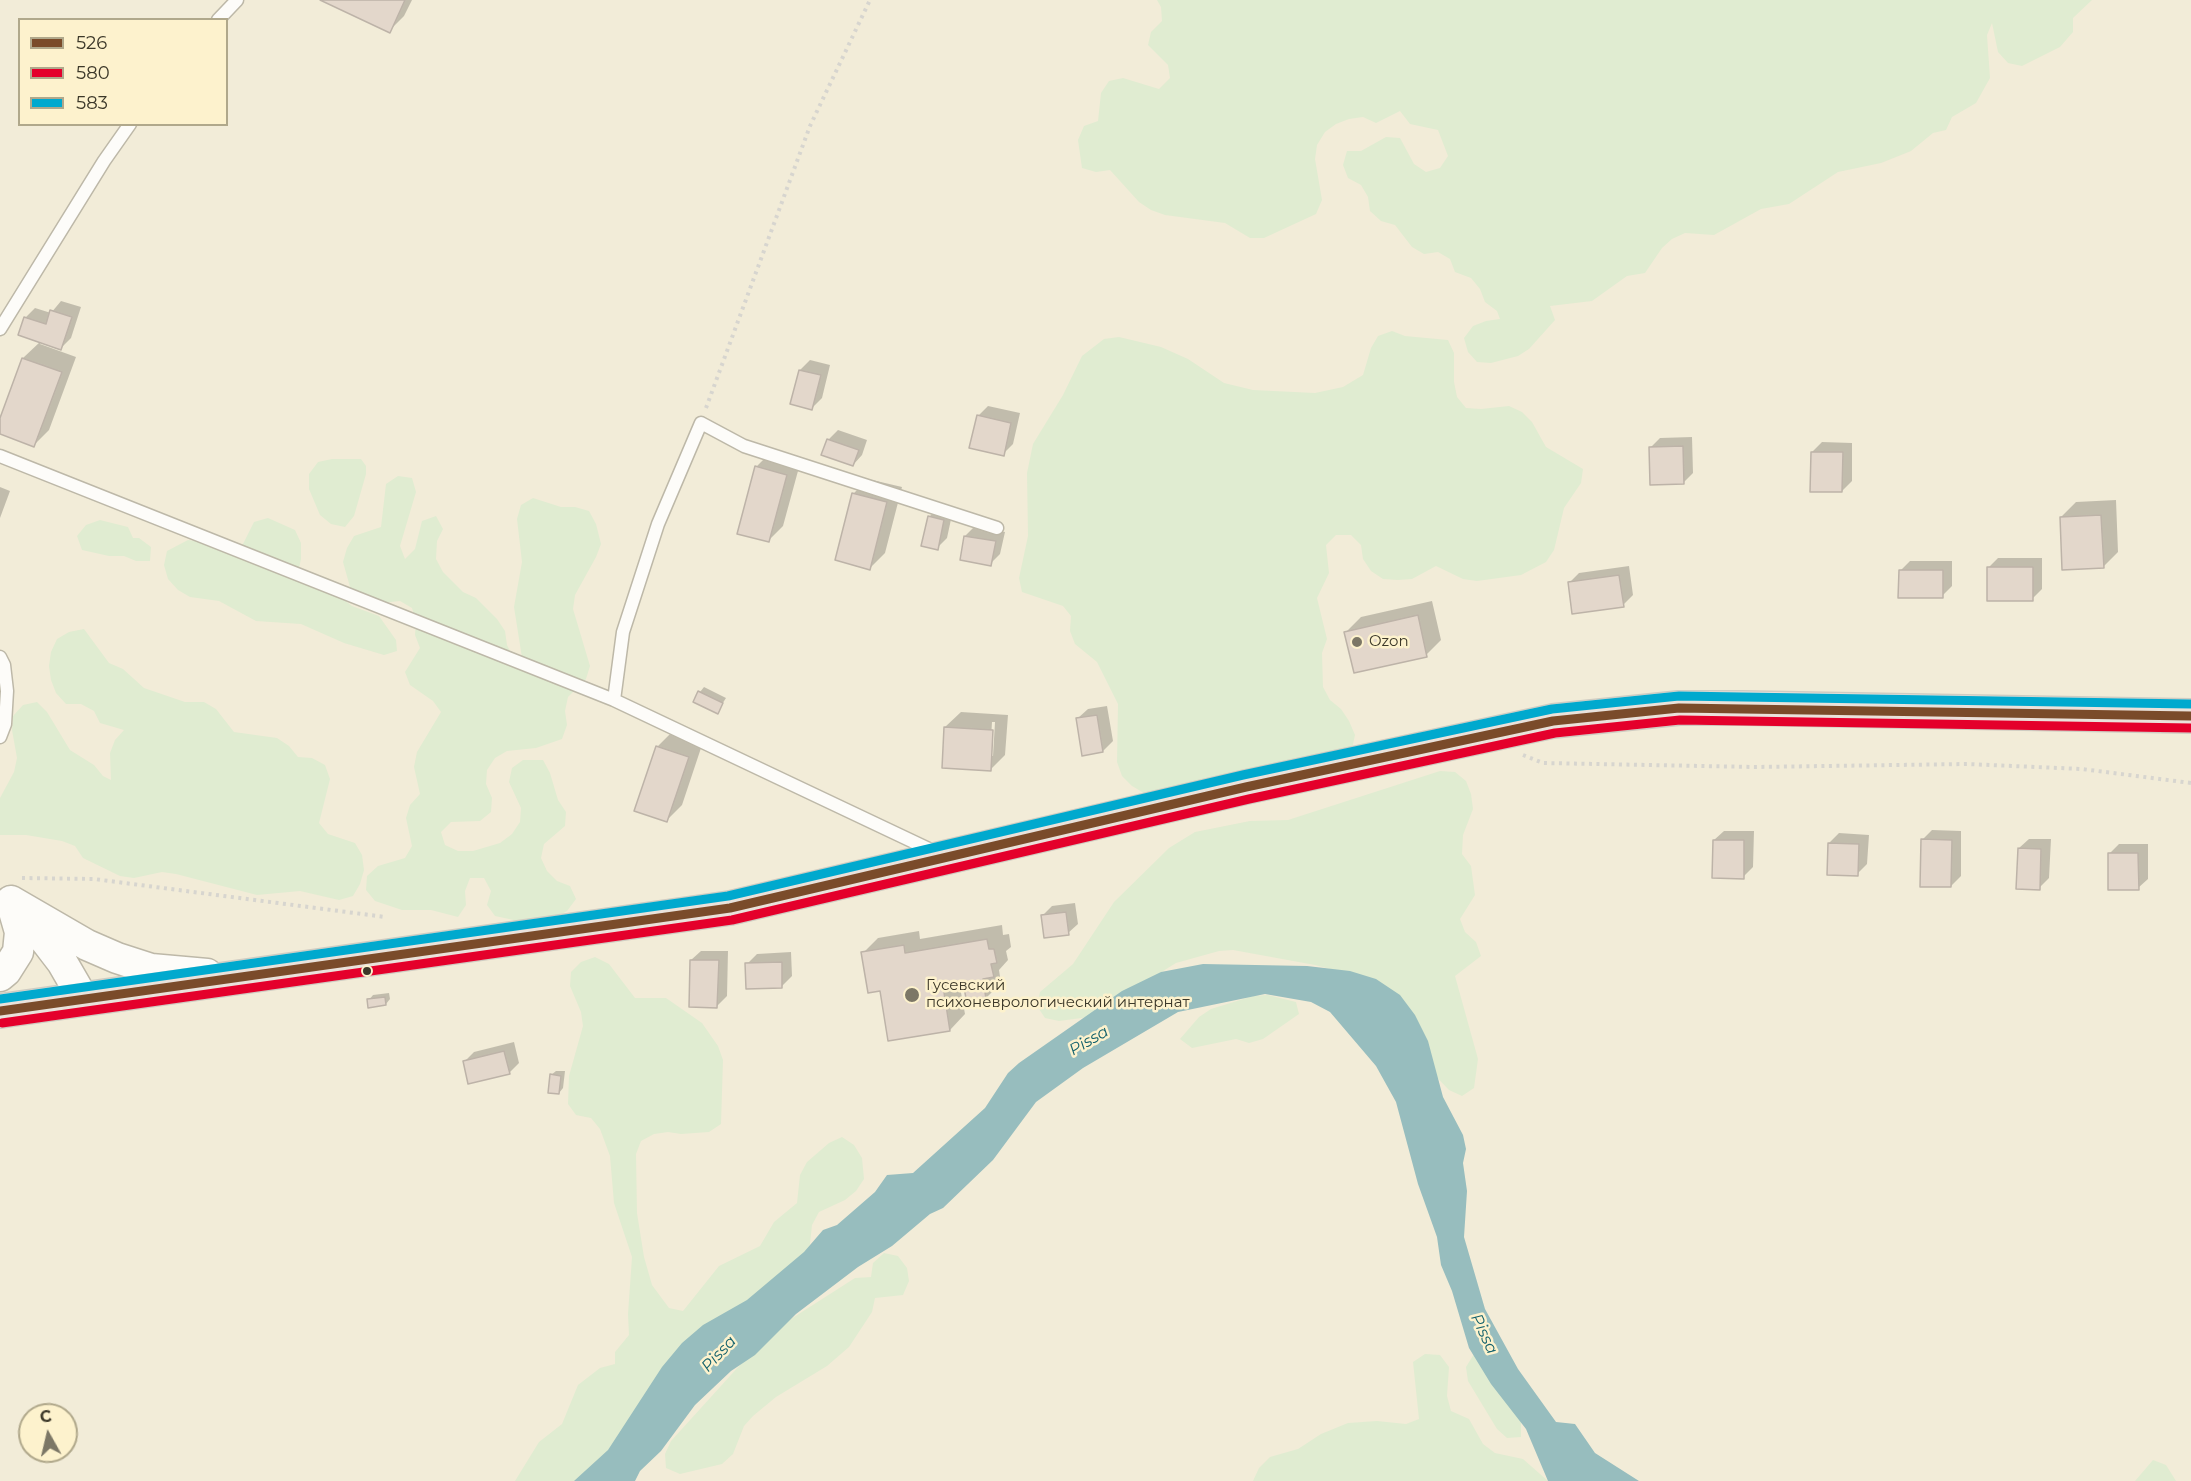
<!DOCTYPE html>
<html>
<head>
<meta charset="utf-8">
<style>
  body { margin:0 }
  #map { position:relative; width:2191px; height:1481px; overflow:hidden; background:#f2ecd8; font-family:Montserrat,sans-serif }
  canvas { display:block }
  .legend { position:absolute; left:18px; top:18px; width:210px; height:108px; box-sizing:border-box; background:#fdf2cd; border:2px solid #b0a88b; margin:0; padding:8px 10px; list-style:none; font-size:18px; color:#3c3829 }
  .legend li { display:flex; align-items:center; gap:12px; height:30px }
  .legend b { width:30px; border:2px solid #b0a88b }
  .north { position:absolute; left:18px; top:1403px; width:60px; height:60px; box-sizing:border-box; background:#fdf2cd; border:2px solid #b0a88b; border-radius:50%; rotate:352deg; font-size:16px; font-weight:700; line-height:24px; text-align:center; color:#3c3829 }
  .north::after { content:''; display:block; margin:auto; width:21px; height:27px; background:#7c7766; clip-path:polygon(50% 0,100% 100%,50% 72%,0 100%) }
</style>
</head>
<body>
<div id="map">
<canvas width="2191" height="1481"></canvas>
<ul class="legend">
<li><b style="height:8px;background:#7a4b2a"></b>526</li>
<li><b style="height:8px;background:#e4002b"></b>580</li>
<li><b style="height:8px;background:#00a9ce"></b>583</li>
</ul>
<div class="north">С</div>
</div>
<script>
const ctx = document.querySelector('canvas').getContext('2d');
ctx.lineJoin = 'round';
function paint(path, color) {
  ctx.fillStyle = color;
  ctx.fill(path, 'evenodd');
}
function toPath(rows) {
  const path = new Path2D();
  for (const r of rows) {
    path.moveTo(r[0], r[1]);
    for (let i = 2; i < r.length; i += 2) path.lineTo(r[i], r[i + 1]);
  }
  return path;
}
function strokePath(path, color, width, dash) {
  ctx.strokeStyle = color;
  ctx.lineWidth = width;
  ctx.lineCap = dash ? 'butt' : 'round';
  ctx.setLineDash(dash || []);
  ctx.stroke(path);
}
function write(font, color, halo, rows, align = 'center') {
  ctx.font = font + ' Montserrat,sans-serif';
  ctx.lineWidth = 5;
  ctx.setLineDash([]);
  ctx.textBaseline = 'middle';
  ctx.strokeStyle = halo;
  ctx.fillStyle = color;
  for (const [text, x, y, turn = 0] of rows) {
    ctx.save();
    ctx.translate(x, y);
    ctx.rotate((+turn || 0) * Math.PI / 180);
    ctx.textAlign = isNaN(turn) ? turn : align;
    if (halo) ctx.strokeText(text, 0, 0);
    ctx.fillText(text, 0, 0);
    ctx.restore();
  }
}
paint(toPath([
  [1157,0,2092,0,2073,18,2073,32,2060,47,2022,66,2008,63,1998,52,1992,23,1987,35,1990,78,1976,103,1952,117,1946,130,1933,133,1911,151,1881,163,1838,172,1789,204,1761,209,1714,235,1685,233,1672,239,1662,248,1645,273,1627,276,1592,301,1550,306,1555,320,1529,349,1518,356,1491,363,1477,362,1468,352,1464,338,1473,326,1486,321,1500,319,1497,311,1485,302,1480,289,1471,278,1455,272,1450,259,1438,252,1424,254,1412,247,1395,225,1381,221,1370,211,1368,197,1361,185,1348,178,1343,165,1347,151,1361,151,1386,137,1400,138,1414,164,1426,172,1440,168,1448,156,1438,130,1410,124,1400,111,1376,123,1363,117,1349,119,1336,124,1325,132,1317,145,1315,159,1322,200,1316,214,1264,238,1250,238,1225,223,1165,215,1151,210,1139,202,1110,170,1096,172,1082,168,1078,140,1084,126,1098,121,1101,93,1109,81,1123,78,1159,89,1170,78,1168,65,1148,45,1151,32,1162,21,1161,7],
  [1392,331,1405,336,1448,340,1454,353,1454,382,1457,397,1466,408,1481,409,1509,406,1522,412,1532,422,1546,447,1583,469,1581,483,1564,508,1554,550,1546,562,1521,575,1477,581,1463,579,1436,566,1412,579,1398,580,1383,579,1371,571,1363,559,1361,545,1351,535,1336,535,1326,545,1329,573,1317,598,1327,639,1322,653,1323,687,1330,700,1341,709,1349,721,1355,735,1352,749,1158,794,1144,793,1132,786,1122,776,1117,762,1118,704,1097,662,1075,644,1070,631,1071,616,1063,606,1022,592,1019,578,1028,536,1027,473,1033,444,1063,395,1082,356,1104,339,1119,337,1161,347,1188,359,1224,383,1253,390,1315,393,1343,387,1363,375,1371,348,1378,336],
  [332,459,361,459,366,466,366,474,354,516,345,527,331,524,320,515,309,489,309,474,318,462],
  [398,476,412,478,416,492,400,546,405,559,415,549,422,521,436,516,443,529,437,541,436,559,443,572,463,592,476,598,497,619,505,631,507,645,513,657,523,664,514,607,522,562,517,519,521,505,533,498,561,507,575,507,589,511,596,524,601,544,596,557,575,595,573,609,590,666,586,679,568,697,565,711,567,725,562,739,536,748,507,751,495,758,487,770,486,784,492,798,491,812,480,821,451,822,441,832,445,845,458,851,473,851,500,843,512,834,520,822,521,808,509,782,512,768,523,760,543,760,550,773,558,800,566,812,565,826,544,844,541,858,547,871,557,881,570,886,576,899,567,911,551,920,523,922,495,916,487,905,491,891,484,878,470,878,465,891,466,905,458,917,431,910,402,910,375,901,366,890,367,876,378,866,405,858,412,846,406,818,410,805,420,794,414,767,417,752,441,712,433,701,410,685,405,672,420,648,415,635,416,621,412,608,400,601,372,604,359,599,350,587,343,562,347,548,354,536,381,527,386,484],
  [268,518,295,530,301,543,301,559,298,573,329,588,352,606,379,616,396,640,397,651,384,655,344,643,301,624,256,621,219,601,190,597,178,590,168,579,164,565,167,551,188,540,202,542,229,554,241,548,254,522],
  [100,520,128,527,133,538,139,538,151,547,150,561,136,561,124,556,109,556,82,550,77,536,86,525],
  [84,629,109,663,123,669,144,688,185,702,204,702,216,709,234,732,277,738,289,746,298,757,312,758,325,765,330,779,319,823,328,834,355,843,362,855,364,870,360,884,353,896,339,900,300,891,257,895,176,874,162,872,134,878,120,876,83,858,75,846,62,841,26,835,0,835,0,798,14,772,17,758,12,730,13,716,23,705,37,702,47,712,70,750,94,765,103,776,111,780,110,753,115,740,124,730,100,723,94,711,81,704,66,704,56,693,51,680,49,666,51,652,57,639,69,632],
  [1440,771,1455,772,1466,781,1471,794,1473,809,1463,835,1462,854,1471,866,1475,895,1460,919,1465,932,1476,942,1481,956,1455,976,1478,1059,1474,1088,1462,1096,1449,1090,1419,1059,1356,976,1315,965,1233,950,1219,951,1176,963,1089,1017,1059,1021,1045,1018,1037,1006,1040,992,1073,964,1114,902,1169,848,1195,832,1250,821,1288,820],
  [595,957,609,964,635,998,666,998,702,1023,718,1046,723,1060,721,1124,709,1132,681,1134,668,1132,654,1134,641,1141,636,1154,637,1213,644,1257,652,1285,669,1308,683,1311,719,1266,760,1246,774,1222,797,1203,800,1175,807,1162,829,1143,842,1137,854,1145,862,1158,864,1179,856,1191,845,1200,819,1212,812,1225,809,1253,637,1413,587,1481,515,1481,539,1442,562,1424,578,1385,600,1368,615,1364,615,1352,629,1335,628,1314,632,1257,614,1203,610,1156,600,1129,591,1118,576,1115,568,1104,569,1076,583,1026,581,1012,570,986,571,972,581,962],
  [1268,995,1296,1002,1299,1014,1263,1039,1249,1043,1236,1039,1192,1048,1180,1039,1199,1017,1211,1009,1253,996],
  [884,1253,898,1256,907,1268,909,1281,903,1295,875,1298,872,1312,849,1347,827,1366,776,1397,753,1416,744,1426,733,1454,722,1464,680,1474,666,1468,665,1454,671,1441,769,1333,855,1278,871,1277,873,1263],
  [1425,1354,1440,1355,1449,1367,1447,1396,1451,1411,1469,1419,1483,1444,1495,1453,1523,1459,1548,1481,1253,1481,1259,1468,1270,1457,1298,1449,1321,1434,1348,1423,1377,1421,1406,1424,1419,1419,1413,1362],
  [1474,1354,1521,1420,1521,1437,1507,1438,1497,1429,1468,1381,1466,1367],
  [2153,1460,2166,1465,2176,1481,2135,1481]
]), '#e0ecd1');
paint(toPath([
  [1203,964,1307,966,1350,971,1376,979,1400,995,1415,1015,1428,1041,1443,1097,1463,1135,1466,1149,1463,1163,1467,1191,1464,1237,1485,1309,1518,1369,1556,1422,1575,1424,1595,1453,1639,1481,1548,1481,1526,1429,1491,1384,1469,1348,1452,1291,1441,1265,1437,1237,1418,1184,1396,1102,1376,1066,1330,1012,1311,1002,1265,994,1178,1012,1083,1068,1036,1102,993,1160,943,1208,930,1214,892,1246,858,1267,796,1314,755,1355,731,1371,695,1405,661,1451,640,1471,635,1481,574,1481,608,1450,662,1367,682,1343,703,1325,747,1300,804,1252,823,1230,837,1225,875,1192,887,1175,913,1173,985,1108,1008,1073,1019,1063,1122,991,1161,972]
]), '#97bdbe');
paint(toPath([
  [323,0,412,0,404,16,389,31],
  [61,301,81,307,71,338,61,348,41,341,40,344,76,357,49,430,34,445,0,433,0,422,23,358,41,341,25,318,35,308,51,313],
  [810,360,830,365,822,398,812,408,800,370],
  [988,406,1020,413,1013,444,1003,454,978,416],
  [838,430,867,440,862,455,853,465,828,440],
  [1692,437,1693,473,1683,483,1650,448,1660,438],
  [1822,442,1852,443,1852,481,1842,491,1812,452],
  [771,452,801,460,783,526,768,541,756,467],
  [868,479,902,487,885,553,870,568,853,494],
  [0,487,10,491,0,518],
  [2116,500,2118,552,2103,567,2061,517,2076,502],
  [939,507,953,510,947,538,937,548,929,517],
  [975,526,1005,532,1000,554,990,564,965,536],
  [1998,558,2042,558,2042,589,2032,599,1988,568],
  [1910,561,1952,561,1952,586,1942,596,1900,571],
  [1629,566,1633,595,1623,605,1569,583,1579,573],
  [1432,601,1441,640,1426,655,1346,632,1361,617],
  [704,687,726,698,717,712,700,692],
  [1107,706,1113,741,1103,751,1078,718,1088,709],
  [961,712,1008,715,1005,755,990,770,945,727],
  [992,722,995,722,993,756,990,756],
  [672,732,703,742,682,805,667,820,657,747],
  [1932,830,1961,831,1961,876,1951,886,1922,840],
  [1724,831,1754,831,1753,867,1743,877,1714,840],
  [1839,833,1869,835,1867,864,1857,874,1829,843],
  [2029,839,2051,839,2049,878,2039,888,2019,848],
  [2119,844,2148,844,2148,879,2138,888,2109,854],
  [1075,903,1078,924,1068,933,1042,916,1052,906],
  [1002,925,1003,935,1009,934,1011,947,1006,951,1008,960,999,970,1001,983,986,998,964,981,959,982,965,1014,950,1030,881,990,863,953,878,938,919,931,920,939],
  [701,951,728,951,727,996,717,1006,691,960],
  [791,952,792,976,782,986,747,964,757,954],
  [389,993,390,999,386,1004,369,1000,373,995],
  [514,1042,519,1063,509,1073,464,1062,474,1052],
  [556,1071,565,1071,563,1088,559,1093,551,1075]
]), '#0003');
const building = toPath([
  [320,0,405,0,390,33,320,0],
  [50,310,72,317,61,350,18,335,24,317,46,324,50,310],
  [22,358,62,372,34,447,0,434,0,418,22,358],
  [799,370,821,375,812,410,790,404,799,370],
  [977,415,1011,423,1004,456,969,448,977,415],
  [827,439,859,450,853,466,821,455,827,439],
  [1683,446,1684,484,1650,485,1649,447,1683,446],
  [1811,452,1843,452,1842,492,1810,492,1811,452],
  [755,466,787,475,769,542,737,534,755,466],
  [852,493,887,502,870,570,835,560,852,493],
  [2101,515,2104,568,2062,570,2060,517,2101,515],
  [928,516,944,520,938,550,921,546,928,516],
  [964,536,996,541,991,566,960,560,964,536],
  [1987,567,2033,567,2033,601,1987,601,1987,567],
  [1899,570,1943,570,1943,598,1898,598,1899,570],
  [1619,575,1624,607,1572,614,1568,582,1619,575],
  [1418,615,1427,657,1354,673,1344,632,1418,615],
  [698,691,723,703,718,714,693,702,698,691],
  [1097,715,1103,752,1082,756,1076,718,1097,715],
  [944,727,993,730,991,771,942,768,944,727],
  [656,746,689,757,667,822,634,811,656,746],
  [1921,839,1952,840,1951,887,1920,887,1921,839],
  [1713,840,1744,840,1744,879,1712,878,1713,840],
  [1828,843,1859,844,1858,876,1827,875,1828,843],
  [2018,848,2041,849,2040,890,2016,889,2018,848],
  [2108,853,2138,853,2139,890,2108,890,2108,853],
  [1066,912,1069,935,1044,938,1041,915,1066,912],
  [987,939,989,949,994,949,997,963,991,964,994,977,983,979,986,999,967,1003,963,983,943,986,950,1031,888,1041,880,991,868,993,861,952,904,945,905,953,987,939],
  [690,960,719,960,717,1008,689,1007,690,960],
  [782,962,782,988,746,989,745,963,782,962],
  [385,997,386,1005,368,1008,367,999,385,997],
  [504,1051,510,1074,468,1084,463,1061,504,1051],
  [550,1074,561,1076,559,1094,548,1093,550,1074]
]);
paint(building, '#e3d7cb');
strokePath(building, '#bdb3a8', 1.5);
const service = toPath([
  [218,20,237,0],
  [0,329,104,161,130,124],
  [0,456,614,700,935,852],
  [0,657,4,665,7,691,5,724,0,737],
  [614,700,623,632,658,524,701,423,744,446,997,528]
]);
const tertiary = toPath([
  [11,901,87,945,117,958,151,969,207,974],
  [29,919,62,962,84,1000],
  [0,976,6,971,18,952,20,932,11,901]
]);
const primary = toPath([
  [0,1011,730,908,1246,787,1553,721,1679,708,1743,708,2191,716]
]);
strokePath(service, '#bdb8a8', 15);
strokePath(tertiary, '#bdb8a8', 33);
strokePath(primary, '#cfccc2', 36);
strokePath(toPath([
  [706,408,810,126,870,0],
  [1523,755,1543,763,1755,767,1967,764,2082,769,2191,783],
  [22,878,94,879,385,917]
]), '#d7d5cf', 4, [3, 4.5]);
strokePath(service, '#fdfcf9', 12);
strokePath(tertiary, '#fdfcf9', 30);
strokePath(primary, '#eae2db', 33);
strokePath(toPath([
  [0,1011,730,908,1246,787,1553,721,1679,708,2191,716]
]), '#7a4b2a', 9);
strokePath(toPath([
  [2,1023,732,920,1249,799,1555,733,1680,720,2191,728]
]), '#e4002b', 9);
strokePath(toPath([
  [0,999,728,896,1243,775,1552,709,1679,696,2191,704]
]), '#00a9ce', 9);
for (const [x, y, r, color] of [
  [1357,642,6,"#7c7766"],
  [367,971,5,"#3c3829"],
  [912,995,8,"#7c7766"]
]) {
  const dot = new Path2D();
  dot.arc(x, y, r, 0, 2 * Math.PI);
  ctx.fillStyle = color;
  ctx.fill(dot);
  strokePath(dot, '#fdf2cd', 2);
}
write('15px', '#3c3829', '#fdf2cd', [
  ["Ozon",1369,642],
  ["Гусевский",926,986],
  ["психоневрологический интернат",926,1003]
], 'left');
write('italic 16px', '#13616c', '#fdf2cd', [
  ["Pissa",1089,1041,-30],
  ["Pissa",1484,1334,65],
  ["Pissa",719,1354,-47]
]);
</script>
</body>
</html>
